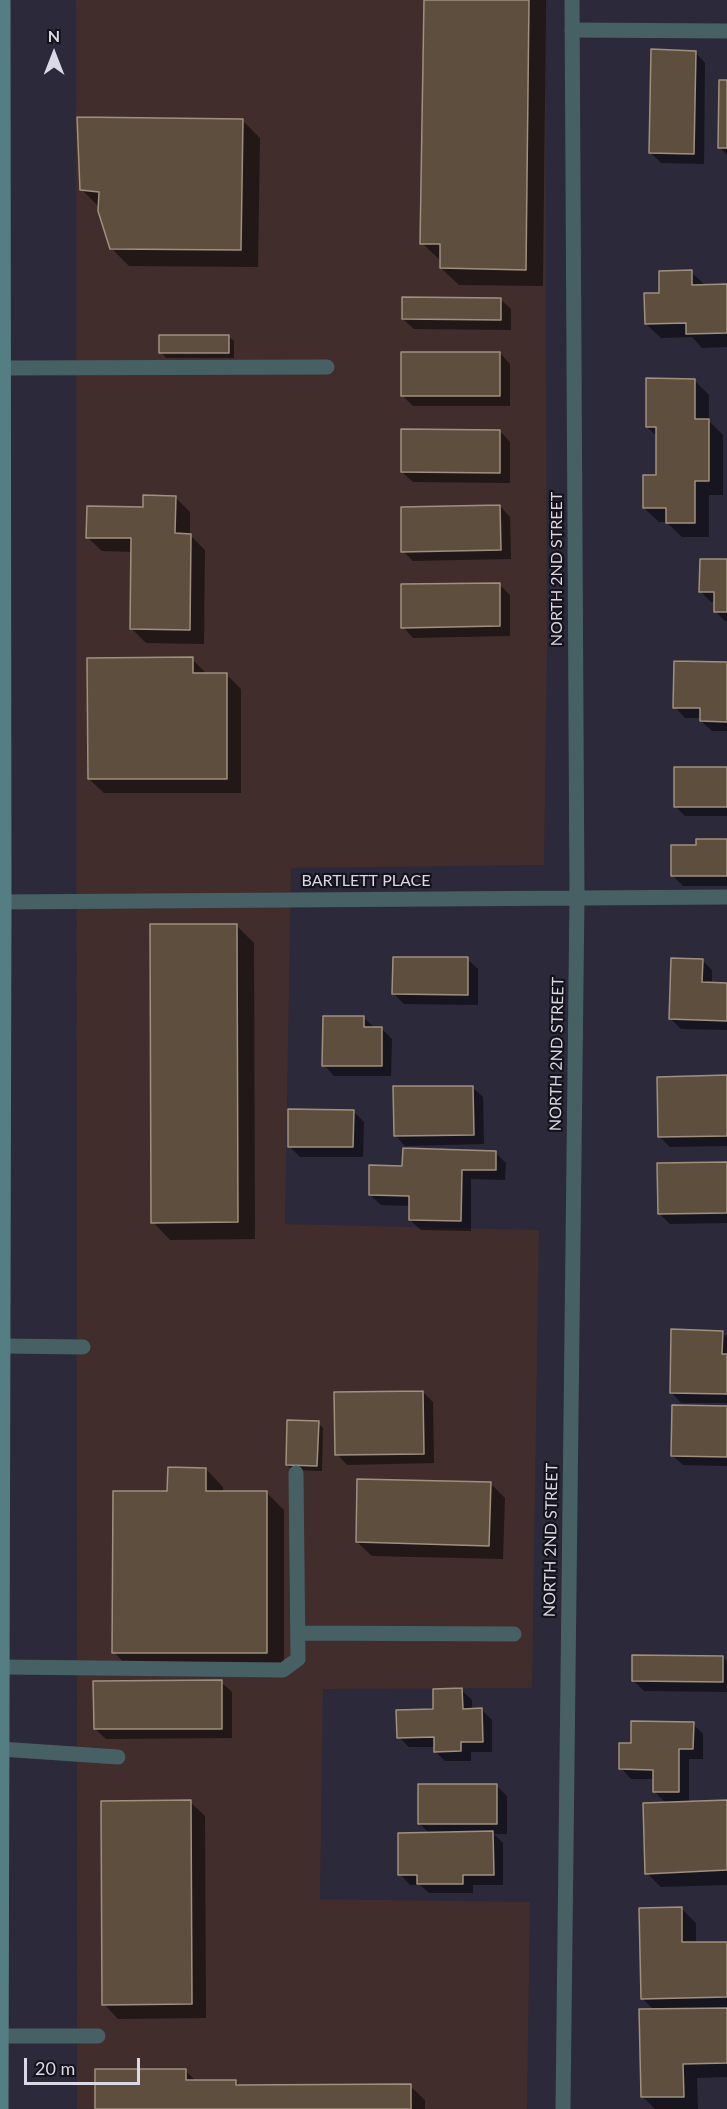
<!DOCTYPE html>
<html>
<head>
<meta charset="utf-8">
<style>
  body { margin:0 }
  #map { position:relative; width:727px; height:2109px; overflow:hidden; background:#2b293a; font-family:Lato,sans-serif }
  canvas { display:block }
  .north { position:absolute; left:24px; top:24px; width:60px; height:60px; -webkit-text-stroke:4px #14131b; paint-order:stroke; rotate:0deg; font-size:16px; font-weight:700; line-height:24px; text-align:center; color:#dad9e5 }
  .north::after { content:''; display:block; margin:auto; width:21px; height:27px; background:#dad9e5; clip-path:polygon(50% 0,100% 100%,50% 72%,0 100%) }
  .scale { position:absolute; left:24px; top:2058px; width:116px; height:27px; box-sizing:border-box; border:3px solid #dad9e5; border-top:0; padding-left:8px; font-size:18px; line-height:21px; white-space:nowrap; color:#dad9e5; -webkit-text-stroke:4px #14131b; paint-order:stroke }
</style>
</head>
<body>
<div id="map">
<canvas width="727" height="2109"></canvas>
<div class="north">N</div>
<div class="scale">20 m</div>
</div>
<script>
const ctx = document.querySelector('canvas').getContext('2d');
ctx.lineJoin = 'round';
function paint(path, color) {
  ctx.fillStyle = color;
  ctx.fill(path, 'evenodd');
}
function toPath(rows) {
  const path = new Path2D();
  for (const r of rows) {
    path.moveTo(r[0], r[1]);
    for (let i = 2; i < r.length; i += 2) path.lineTo(r[i], r[i + 1]);
  }
  return path;
}
function strokePath(path, color, width, dash) {
  ctx.strokeStyle = color;
  ctx.lineWidth = width;
  ctx.lineCap = dash ? 'butt' : 'round';
  ctx.setLineDash(dash || []);
  ctx.stroke(path);
}
function write(font, color, halo, rows, align = 'center') {
  ctx.font = font + ' Lato,sans-serif';
  ctx.lineWidth = 4.5;
  ctx.setLineDash([]);
  ctx.textBaseline = 'middle';
  ctx.strokeStyle = halo;
  ctx.fillStyle = color;
  for (const [text, x, y, turn = 0] of rows) {
    ctx.save();
    ctx.translate(x, y);
    ctx.rotate((+turn || 0) * Math.PI / 180);
    ctx.textAlign = isNaN(turn) ? turn : align;
    if (halo) ctx.strokeText(text, 0, 0);
    ctx.fillText(text, 0, 0);
    ctx.restore();
  }
}
paint(toPath([
  [76,0,545,0,547,654,544,865,291,868,285,1224,539,1230,532,1688,323,1689,320,1899,530,1902,527,2109,77,2109]
]), '#412d2b');
paint(toPath([
  [425,0,546,0,543,286,459,285,441,268,441,261,422,243],
  [695,52,705,63,704,164,661,163,650,152],
  [727,82,727,155,720,148],
  [242,120,260,138,258,267,129,266,111,248,100,208,82,190],
  [691,272,706,286,727,285,727,347,702,348,692,337,661,338,646,324,661,294],
  [500,299,511,309,511,330,414,329,403,319],
  [228,336,234,341,234,358,166,358,161,352],
  [500,353,510,364,510,406,413,406,403,396],
  [694,380,709,395,709,421,723,435,723,495,709,495,709,537,682,537,666,522,659,522,644,508,658,476,658,437,647,427],
  [500,431,510,442,510,483,413,482,402,472],
  [176,498,190,512,190,535,205,550,204,644,146,643,131,628,133,552,102,551,87,537,144,508],
  [500,506,510,517,511,559,413,561,403,551],
  [727,561,727,621,725,621,715,611,715,602,711,602,701,592],
  [499,584,510,595,510,636,413,638,403,627],
  [192,659,207,674,226,674,241,689,241,793,104,793,89,779],
  [727,664,727,731,712,731,701,721,702,718,685,718,675,707],
  [727,769,727,816,685,816,675,806],
  [727,841,727,886,683,886,673,876,698,847],
  [236,925,254,943,255,1239,170,1240,153,1222],
  [467,959,478,969,478,1005,404,1004,394,994],
  [702,960,712,970,712,984,727,985,727,1030,681,1029,671,1019],
  [364,1018,375,1028,381,1028,392,1039,391,1076,334,1076,324,1065],
  [727,1076,727,1146,670,1147,660,1137],
  [472,1087,483,1097,484,1144,405,1146,395,1135],
  [353,1111,364,1122,363,1157,300,1157,289,1146],
  [495,1152,506,1163,505,1180,471,1179,471,1231,421,1230,410,1220,411,1206,381,1205,370,1195,404,1168],
  [727,1163,727,1223,670,1224,660,1214],
  [722,1332,727,1337,727,1403,681,1403,671,1392],
  [423,1392,433,1402,434,1463,347,1465,337,1454],
  [727,1407,727,1466,683,1465,672,1455],
  [318,1423,323,1428,322,1471,292,1470,287,1465],
  [206,1469,223,1487,223,1493,267,1493,284,1510,284,1670,131,1670,114,1652,169,1492],
  [490,1483,505,1498,503,1559,372,1556,357,1542],
  [723,1657,727,1662,727,1692,644,1691,634,1681],
  [221,1682,232,1692,232,1738,106,1739,95,1729],
  [461,1690,472,1700,472,1710,482,1710,492,1720,492,1752,471,1752,471,1761,445,1761,435,1751,435,1747,409,1747,399,1737],
  [693,1724,703,1734,703,1759,689,1759,689,1803,727,1802,727,1885,661,1887,647,1873,667,1804,654,1791,655,1779,631,1779,621,1768,633,1745],
  [497,1786,507,1796,507,1834,494,1834,503,1843,503,1885,473,1885,473,1893,429,1893,420,1885,410,1885,400,1874,430,1834,419,1823],
  [190,1802,205,1816,206,2018,118,2019,104,2004],
  [681,1908,696,1923,696,1944,727,1943,727,2077,697,2078,698,2109,655,2109,643,2097,655,2011,642,1998],
  [186,2071,196,2081,236,2081,241,2086,410,2086,425,2100,425,2109,96,2109]
]), '#0007');
const building = toPath([
  [424,0,529,0,526,270,440,268,440,244,420,244,424,0],
  [651,49,696,51,694,154,649,153,651,49],
  [719,80,727,80,727,148,718,148,719,80],
  [77,117,243,119,241,250,110,249,98,211,99,192,80,190,77,117],
  [692,270,692,285,727,284,727,333,686,334,686,323,645,324,644,293,659,293,659,271,692,270],
  [402,297,501,298,501,320,402,319,402,297],
  [159,335,229,335,229,353,159,353,159,335],
  [401,352,500,352,500,396,401,396,401,352],
  [646,378,695,379,695,419,709,419,709,481,695,481,695,523,666,523,666,508,643,508,643,475,656,475,656,427,646,427,646,378],
  [401,429,500,430,500,473,401,472,401,429],
  [143,495,176,496,175,533,191,534,190,630,130,629,131,538,86,538,87,506,143,507,143,495],
  [500,505,501,550,401,552,401,507,500,505],
  [700,559,727,559,727,612,714,612,714,592,699,592,700,559],
  [500,583,500,626,401,628,401,584,500,583],
  [193,657,193,673,227,673,227,779,88,779,87,658,193,657],
  [674,661,727,662,727,722,700,721,700,708,673,708,674,661],
  [674,767,727,767,727,807,674,807,674,767],
  [696,839,727,839,727,876,671,876,671,845,696,845,696,839],
  [150,924,237,924,238,1222,151,1223,150,924],
  [393,957,468,957,468,995,392,994,393,957],
  [671,958,703,959,702,982,727,983,727,1021,669,1019,671,958],
  [323,1016,364,1016,364,1027,382,1027,382,1066,322,1066,323,1016],
  [727,1075,727,1136,658,1137,657,1077,727,1075],
  [393,1086,473,1086,474,1135,394,1136,393,1086],
  [288,1109,354,1110,353,1147,288,1147,288,1109],
  [403,1148,496,1151,496,1170,462,1170,461,1221,409,1220,409,1196,369,1195,369,1165,402,1166,403,1148],
  [727,1162,727,1213,658,1214,657,1163,727,1162],
  [671,1329,723,1331,722,1354,727,1354,727,1394,670,1393,671,1329],
  [423,1391,424,1454,335,1455,334,1392,423,1391],
  [672,1405,727,1406,727,1457,671,1456,672,1405],
  [287,1420,319,1421,317,1466,286,1465,287,1420],
  [168,1467,206,1468,206,1491,267,1491,267,1653,112,1653,113,1491,167,1491,168,1467],
  [357,1479,491,1482,489,1546,356,1542,357,1479],
  [632,1655,723,1656,723,1682,632,1681,632,1655],
  [222,1680,222,1729,94,1729,93,1681,222,1680],
  [462,1688,463,1709,482,1708,483,1742,461,1742,461,1751,434,1752,434,1737,397,1738,396,1710,433,1709,433,1689,462,1688],
  [631,1721,694,1722,693,1749,679,1749,679,1792,653,1792,653,1770,619,1769,619,1743,631,1743,631,1721],
  [418,1784,497,1784,497,1824,418,1824,418,1784],
  [191,1800,192,2004,102,2005,101,1801,191,1800],
  [727,1800,727,1870,645,1874,643,1803,727,1800],
  [493,1831,494,1875,463,1875,463,1884,417,1884,417,1875,398,1875,398,1833,493,1831],
  [682,1907,682,1942,727,1942,727,1997,641,1999,639,1908,682,1907],
  [727,2008,727,2063,683,2064,684,2097,641,2097,639,2009,727,2008],
  [95,2069,186,2069,186,2080,236,2080,236,2085,411,2084,411,2109,95,2109,95,2069]
]);
paint(building, '#5d4e3e');
strokePath(building, '#a0907e', 1.5);
strokePath(toPath([
  [572,30,727,31],
  [4,368,327,367],
  [3,1346,83,1347],
  [298,1633,514,1634],
  [3,1667,283,1670,298,1659,296,1473],
  [0,1749,118,1757],
  [1,2036,98,2036]
]), '#476064', 15);
strokePath(toPath([
  [0,902,727,897],
  [563,2109,577,897,572,0]
]), '#476064', 15);
strokePath(toPath([
  [1,2109,4,902,3,0]
]), '#557d84', 15);
write('16px', '#dad9e5', '#14131b', [
  ["NORTH 2ND STREET",557,569,-90],
  ["BARTLETT PLACE",366,881],
  ["NORTH 2ND STREET",557,1054,-89],
  ["NORTH 2ND STREET",551,1540,-89]
]);
</script>
</body>
</html>
